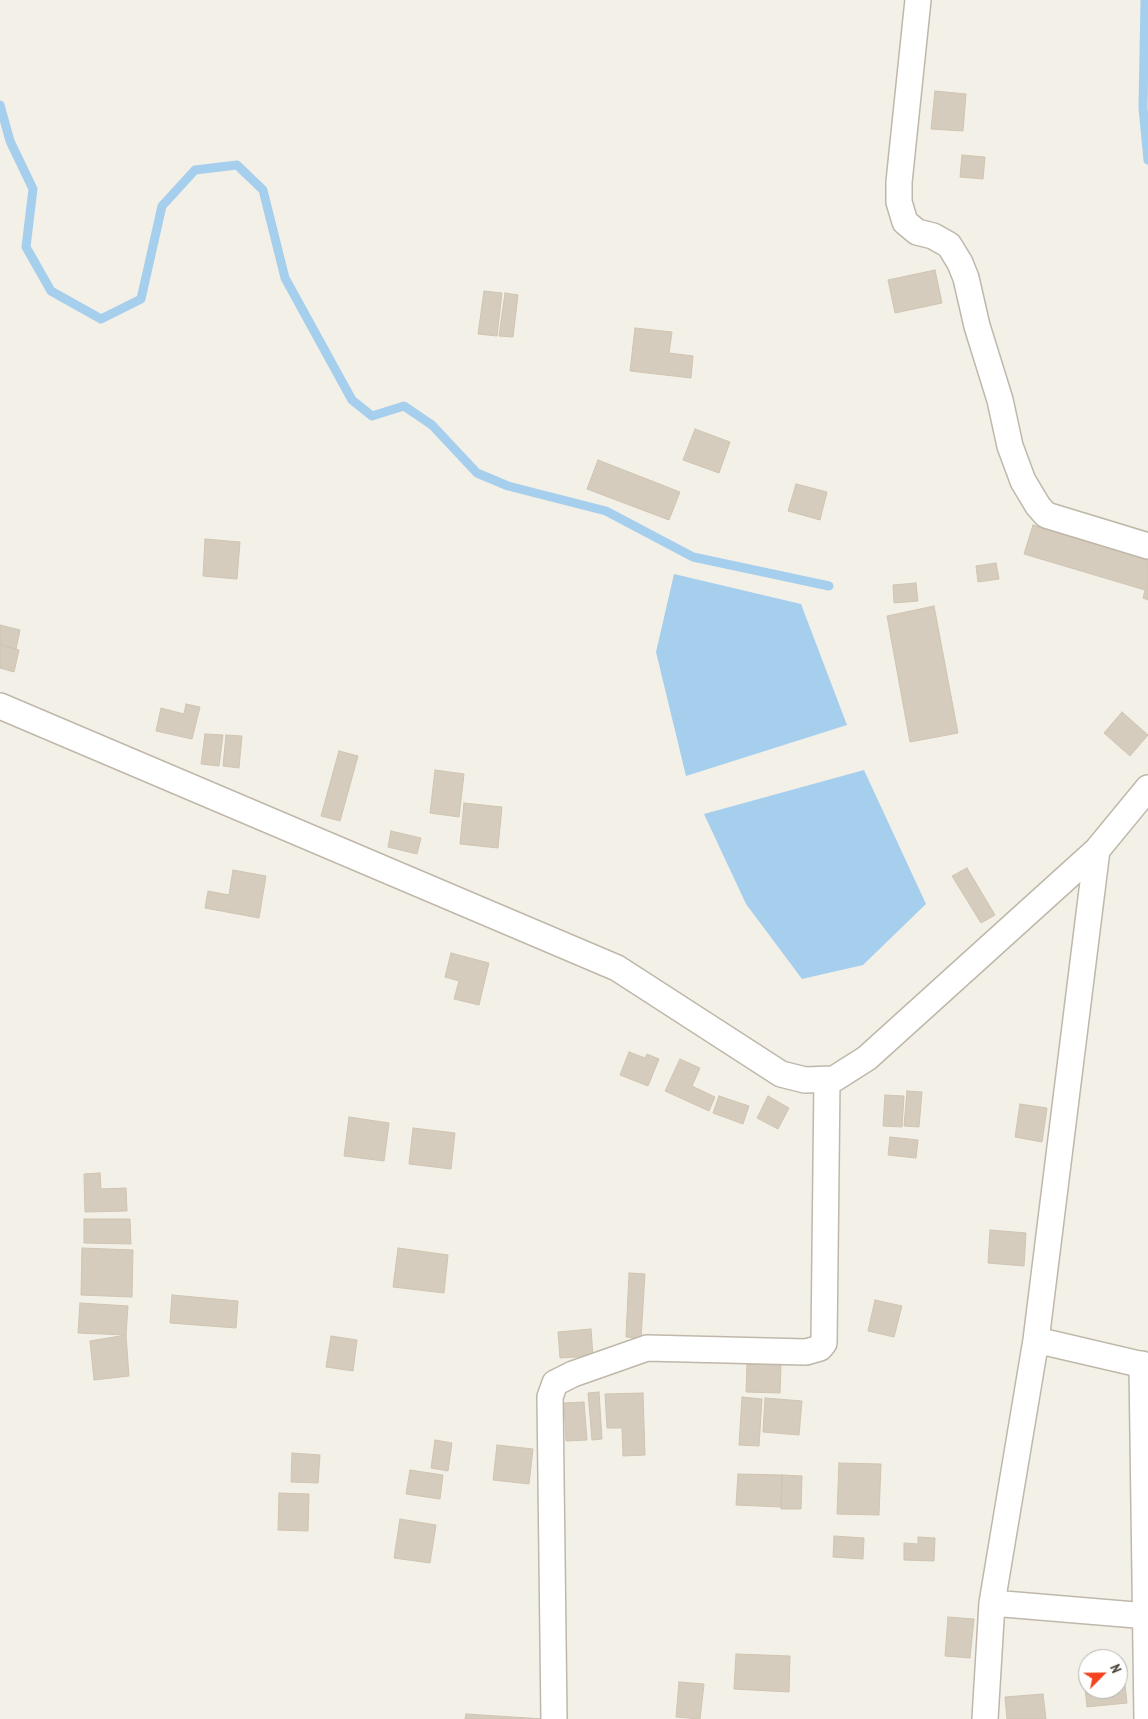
<!DOCTYPE html>
<html>
<head>
<meta charset="utf-8">
<style>
  body { margin:0 }
  #map { position:relative; width:1148px; height:1719px; overflow:hidden; background:#f3f0e8; font-family:"PT Sans Narrow",sans-serif }
  canvas { display:block }
  .north { position:absolute; left:1078px; top:1649px; width:50px; height:50px; box-sizing:border-box; background:#fff; border:1px solid #b5b3af; border-radius:50%; rotate:67deg; font-size:14px; font-weight:700; line-height:20px; text-align:center; color:#464137 }
  .north::after { content:''; display:block; margin:auto; width:18px; height:22px; background:#f3441f; clip-path:polygon(50% 0,100% 100%,50% 72%,0 100%) }
</style>
</head>
<body>
<div id="map">
<canvas width="1148" height="1719"></canvas>
<div class="north">N</div>
</div>
<script>
const ctx = document.querySelector('canvas').getContext('2d');
ctx.lineJoin = 'round';
function paint(path, color) {
  ctx.fillStyle = color;
  ctx.fill(path, 'evenodd');
}
function toPath(rows) {
  const path = new Path2D();
  for (const r of rows) {
    path.moveTo(r[0], r[1]);
    for (let i = 2; i < r.length; i += 2) path.lineTo(r[i], r[i + 1]);
  }
  return path;
}
function strokePath(path, color, width, dash) {
  ctx.strokeStyle = color;
  ctx.lineWidth = width;
  ctx.lineCap = dash ? 'butt' : 'round';
  ctx.setLineDash(dash || []);
  ctx.stroke(path);
}
paint(toPath([
  [674,574,801,604,847,725,686,776,656,652],
  [864,770,926,904,863,965,802,979,746,904,704,814]
]), '#a6cfee');
strokePath(toPath([
  [1145,0,1143,108,1148,160],
  [0,105,10,141,33,189,26,247,51,291,101,319,141,299,162,206,195,170,237,165,263,190,285,278,352,400,372,416,404,406,432,425,477,473,508,486,606,511,693,557,829,586]
]), '#a6cfee', 9);
const building = toPath([
  [935,91,966,94,963,131,931,129,935,91],
  [962,155,985,157,983,179,960,177,962,155],
  [935,270,942,303,895,313,888,280,935,270],
  [484,291,502,293,497,336,478,334,484,291],
  [505,293,518,295,513,337,499,336,505,293],
  [635,328,672,332,669,353,693,356,691,378,630,371,635,328],
  [695,429,730,442,719,473,683,460,695,429],
  [598,460,680,492,669,520,587,489,598,460],
  [796,484,827,492,820,520,788,511,796,484],
  [1033,525,1148,560,1148,600,1143,598,1145,590,1024,554,1033,525],
  [205,539,240,542,237,579,203,576,205,539],
  [996,563,999,579,978,582,976,566,996,563],
  [916,583,918,601,894,603,893,585,916,583],
  [934,606,958,733,910,742,887,616,934,606],
  [0,625,20,630,16,649,0,644,0,625],
  [0,645,19,650,14,672,0,668,0,645],
  [186,704,200,707,192,739,156,731,161,708,184,714,186,704],
  [1122,712,1148,735,1130,756,1104,733,1122,712],
  [205,734,223,735,219,766,201,764,205,734],
  [226,735,242,736,239,768,223,766,226,735],
  [339,751,358,756,340,821,321,816,339,751],
  [435,770,464,774,459,817,430,813,435,770],
  [464,803,502,807,498,848,460,844,464,803],
  [391,831,421,838,417,854,388,847,391,831],
  [967,868,995,915,981,923,952,876,967,868],
  [233,870,266,876,259,918,205,908,208,891,229,895,233,870],
  [451,953,489,963,479,1005,454,999,459,981,445,977,451,953],
  [629,1052,645,1058,647,1054,659,1059,648,1086,620,1075,629,1052],
  [680,1059,700,1068,692,1086,715,1097,709,1111,665,1091,680,1059],
  [907,1091,922,1092,919,1127,904,1126,907,1091],
  [885,1095,904,1096,902,1127,883,1126,885,1095],
  [719,1096,749,1106,743,1124,713,1113,719,1096],
  [768,1096,789,1108,778,1129,757,1118,768,1096],
  [1020,1104,1047,1108,1042,1142,1015,1137,1020,1104],
  [349,1117,389,1123,384,1161,344,1156,349,1117],
  [413,1128,455,1133,451,1169,409,1164,413,1128],
  [890,1137,918,1140,916,1158,888,1155,890,1137],
  [100,1173,101,1189,126,1188,127,1211,85,1212,84,1174,100,1173],
  [84,1219,130,1219,131,1244,84,1243,84,1219],
  [990,1230,1026,1233,1024,1266,988,1263,990,1230],
  [82,1248,133,1250,132,1297,81,1295,82,1248],
  [398,1248,448,1255,444,1293,393,1287,398,1248],
  [629,1273,645,1274,641,1338,626,1337,629,1273],
  [172,1295,238,1301,236,1328,170,1323,172,1295],
  [875,1300,902,1306,894,1337,868,1331,875,1300],
  [80,1303,128,1306,126,1335,78,1333,80,1303],
  [591,1329,593,1356,560,1358,558,1332,591,1329],
  [126,1335,129,1376,94,1380,90,1341,126,1335],
  [331,1336,357,1340,353,1371,326,1367,331,1336],
  [747,1364,781,1365,780,1393,746,1392,747,1364],
  [599,1392,602,1439,592,1440,588,1393,599,1392],
  [643,1393,645,1455,623,1456,622,1428,607,1428,605,1394,643,1393],
  [742,1397,762,1399,759,1446,739,1445,742,1397],
  [765,1398,802,1401,799,1435,763,1432,765,1398],
  [584,1402,587,1440,566,1441,564,1403,584,1402],
  [435,1440,452,1443,448,1471,431,1468,435,1440],
  [497,1445,533,1449,529,1484,493,1480,497,1445],
  [292,1453,320,1455,318,1483,291,1482,292,1453],
  [839,1463,881,1464,879,1515,837,1514,839,1463],
  [410,1470,443,1475,440,1499,406,1494,410,1470],
  [738,1474,782,1475,781,1507,736,1505,738,1474],
  [782,1475,802,1476,801,1509,781,1509,782,1475],
  [279,1493,309,1494,308,1531,278,1530,279,1493],
  [400,1519,436,1525,430,1563,394,1558,400,1519],
  [834,1536,864,1538,863,1559,833,1557,834,1536],
  [918,1537,935,1538,934,1561,904,1560,904,1543,918,1544,918,1537],
  [948,1617,974,1619,970,1658,945,1656,948,1617],
  [736,1654,790,1656,789,1692,734,1689,736,1654],
  [1118,1666,1123,1666,1127,1703,1087,1707,1083,1670,1088,1669,1088,1689,1118,1689,1118,1666],
  [679,1682,704,1684,700,1719,676,1717,679,1682],
  [1043,1694,1046,1719,1007,1719,1005,1697,1043,1694],
  [466,1714,544,1719,465,1719,466,1714]
]);
paint(building, '#d5ccbd');
strokePath(building, '#cfc4b1', 1);
const minor = toPath([
  [918,0,899,182,899,202,905,222,917,232,933,236,949,245,960,263,966,278,977,326,1000,400,1010,446,1023,481,1038,506,1046,515,1148,546],
  [0,706,617,968,781,1074,805,1080,834,1079,867,1058,1097,850,1148,788],
  [1036,1340,1148,1366],
  [1142,1364,1147,1719],
  [992,1603,1148,1616],
  [554,1719,550,1397,555,1383,573,1374,647,1348,806,1352,820,1348,824,1343,827,1080],
  [985,1719,992,1603,1036,1340,1097,850]
]);
strokePath(minor, '#bfb8aa', 28);
strokePath(minor, '#fff', 25);
</script>
</body>
</html>
